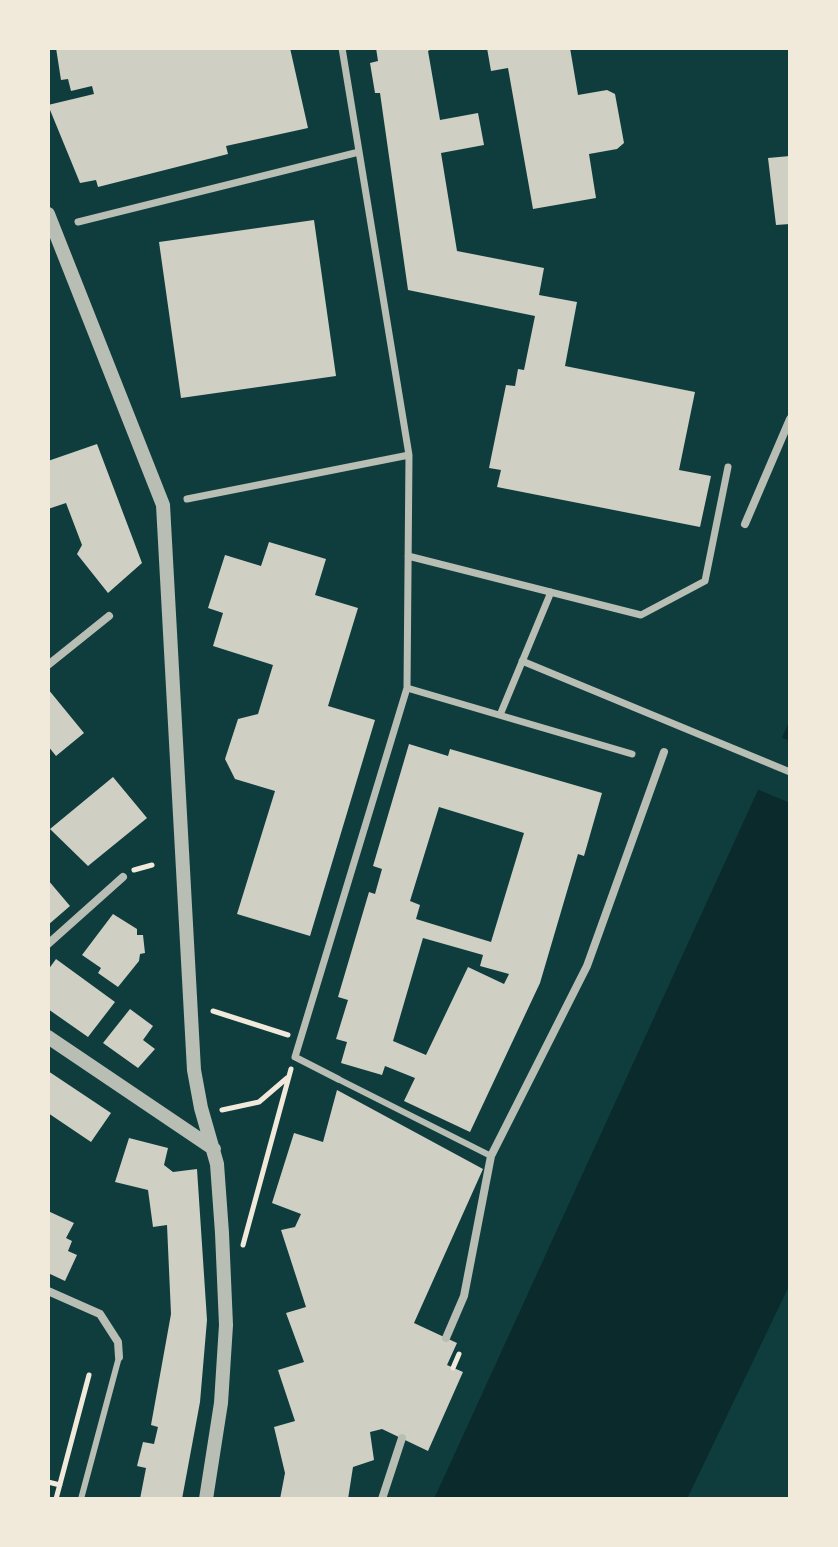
<!DOCTYPE html>
<html>
<head>
<meta charset="utf-8">
<style>
  body { margin:0 }
  #map { position:relative; width:838px; height:1547px; overflow:hidden; background:#0f3d3e; font-family:"DejaVu Sans",sans-serif }
  canvas { display:block }
  .frame { position:absolute; inset:0; border:50px solid #f1e9da; pointer-events:none }
</style>
</head>
<body>
<div id="map">
<canvas width="838" height="1547"></canvas>
<div class="frame"></div>
</div>
<script>
const ctx = document.querySelector('canvas').getContext('2d');
ctx.lineJoin = 'round';
function paint(path, color) {
  ctx.fillStyle = color;
  ctx.fill(path, 'evenodd');
}
function toPath(rows) {
  const path = new Path2D();
  for (const r of rows) {
    path.moveTo(r[0], r[1]);
    for (let i = 2; i < r.length; i += 2) path.lineTo(r[i], r[i + 1]);
  }
  return path;
}
function strokePath(path, color, width, dash) {
  ctx.strokeStyle = color;
  ctx.lineWidth = width;
  ctx.lineCap = dash ? 'butt' : 'round';
  ctx.setLineDash(dash || []);
  ctx.stroke(path);
}
paint(toPath([
  [790,720,790,1284,687,1499,434,1499]
]), '#0a2a2b');
paint(toPath([
  [778,736,790,741,790,803,754,788]
]), '#0f3d3e');
paint(toPath([
  [56,48,290,48,308,128,226,146,228,154,98,187,96,180,80,183,48,105,94,94,92,86,71,91,68,79,61,80],
  [376,48,434,48,428,51,440,120,478,113,484,145,441,153,457,251,544,268,539,295,577,302,565,366,695,392,679,470,711,476,700,527,497,487,501,470,489,468,506,385,515,386,518,369,524,370,535,316,408,290,380,93,375,93,370,63,378,61],
  [487,48,570,48,578,95,607,90,615,94,624,143,617,149,589,154,596,198,533,209,508,68,491,71],
  [790,156,790,224,776,225,768,158],
  [314,220,336,376,181,398,159,242],
  [97,444,142,563,108,593,77,554,82,545,66,503,48,509,48,461],
  [269,542,326,559,315,595,358,608,328,706,375,720,310,936,237,914,275,791,235,779,225,759,238,719,258,714,273,665,213,646,223,613,208,608,225,555,261,566],
  [48,689,84,733,56,756,48,746],
  [409,744,448,756,450,749,602,793,584,856,578,854,540,983,470,1132,404,1101,415,1078,385,1066,382,1075,341,1063,347,1042,336,1039,348,1000,338,997,369,892,375,894,382,869,373,866],
  [439,807,524,833,491,942,416,919,420,905,410,901],
  [423,938,483,955,480,966,509,974,504,984,468,967,426,1055,393,1041],
  [113,777,147,818,88,866,50,829],
  [48,880,70,906,48,925],
  [113,914,137,929,137,935,143,935,145,953,140,954,139,961,118,987,98,973,101,968,82,955],
  [56,959,115,1002,88,1037,48,1009,48,970],
  [130,1009,153,1026,143,1040,155,1049,138,1068,103,1043],
  [48,1071,111,1113,91,1142,48,1113],
  [337,1090,483,1169,414,1323,457,1343,447,1365,463,1372,428,1451,382,1429,370,1432,374,1460,353,1467,348,1499,280,1499,285,1473,274,1427,295,1421,278,1370,304,1362,286,1313,306,1307,281,1230,295,1227,301,1214,272,1203,294,1133,323,1142],
  [129,1138,168,1148,164,1165,173,1172,197,1169,207,1320,200,1402,182,1499,140,1499,146,1468,137,1466,143,1442,154,1444,158,1427,151,1425,171,1314,167,1225,153,1227,148,1190,115,1182],
  [48,1211,74,1223,66,1238,72,1241,68,1251,77,1255,65,1281,48,1273]
]), '#cfcfc3');
strokePath(toPath([
  [134,870,152,865],
  [213,1011,288,1035],
  [222,1110,259,1102,287,1078],
  [243,1245,291,1069],
  [453,1368,459,1354],
  [48,1482,60,1485],
  [56,1499,89,1375]
]), '#f1e9da', 5);
strokePath(toPath([
  [338,1079,491,1156],
  [81,1499,119,1357]
]), '#b8beb3', 6);
strokePath(toPath([
  [78,222,359,152],
  [187,499,409,455],
  [408,556,641,615,705,581,728,467],
  [522,661,790,772],
  [407,688,632,754],
  [500,715,551,592],
  [338,1079,295,1057,407,688,409,455,342,48]
]), '#b8beb3', 7);
strokePath(toPath([
  [745,524,790,419],
  [48,665,109,616],
  [48,944,123,877],
  [48,1291,100,1314,118,1342,119,1357],
  [446,1338,464,1296,491,1156,587,966,664,752],
  [382,1499,402,1438]
]), '#b8beb3', 8);
strokePath(toPath([
  [48,214,163,505,194,1070,201,1108,217,1164,222,1233,226,1325,221,1403,206,1499],
  [48,1037,214,1149]
]), '#b8beb3', 14);
</script>
</body>
</html>
